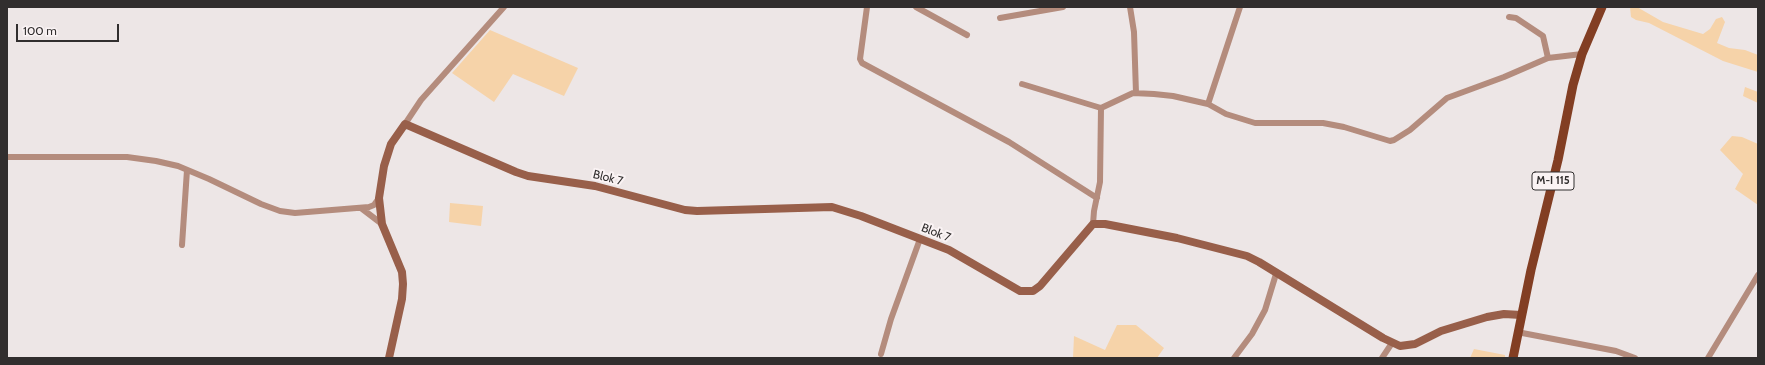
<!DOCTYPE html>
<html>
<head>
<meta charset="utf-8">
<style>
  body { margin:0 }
  #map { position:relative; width:1765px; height:365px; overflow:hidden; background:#ede6e6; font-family:Cabin,sans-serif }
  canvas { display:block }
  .frame { position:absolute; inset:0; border:8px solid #312e2e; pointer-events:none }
  .scale { position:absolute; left:16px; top:24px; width:103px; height:18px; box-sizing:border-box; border:2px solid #312e2e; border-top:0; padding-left:5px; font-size:12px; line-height:14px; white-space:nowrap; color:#312e2e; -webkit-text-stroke:3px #faf3f4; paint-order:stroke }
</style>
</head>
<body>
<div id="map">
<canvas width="1765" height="365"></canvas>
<div class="frame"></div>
<div class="scale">100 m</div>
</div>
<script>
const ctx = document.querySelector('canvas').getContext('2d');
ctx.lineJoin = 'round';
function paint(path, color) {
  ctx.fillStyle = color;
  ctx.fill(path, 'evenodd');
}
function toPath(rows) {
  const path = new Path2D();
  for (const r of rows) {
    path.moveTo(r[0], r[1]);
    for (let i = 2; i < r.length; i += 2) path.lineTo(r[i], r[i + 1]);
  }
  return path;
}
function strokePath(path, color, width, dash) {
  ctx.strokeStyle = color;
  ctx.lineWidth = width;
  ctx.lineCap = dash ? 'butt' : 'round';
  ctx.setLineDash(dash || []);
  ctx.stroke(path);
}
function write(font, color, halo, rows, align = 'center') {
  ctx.font = font + ' Cabin,sans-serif';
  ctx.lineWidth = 4;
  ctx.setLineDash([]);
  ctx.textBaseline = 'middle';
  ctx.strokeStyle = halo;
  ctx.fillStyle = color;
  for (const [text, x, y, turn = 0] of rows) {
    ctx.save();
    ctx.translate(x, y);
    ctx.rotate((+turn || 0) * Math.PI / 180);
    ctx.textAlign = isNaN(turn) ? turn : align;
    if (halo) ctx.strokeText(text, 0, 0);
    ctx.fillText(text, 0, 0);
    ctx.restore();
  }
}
paint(toPath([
  [1630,7,1637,7,1663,22,1703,34,1710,29,1716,19,1722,17,1725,22,1717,43,1729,48,1745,50,1758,55,1758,72,1723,61,1649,23,1636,20,1631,17],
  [490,30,578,68,564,96,513,74,494,102,452,73],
  [1745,87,1758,92,1758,103,1743,96],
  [1732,136,1742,137,1758,144,1758,205,1735,189,1743,174,1720,150],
  [450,203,483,206,481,226,449,222],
  [1117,325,1136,325,1164,348,1157,358,1073,358,1074,336,1105,350],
  [1474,349,1505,355,1505,358,1470,358]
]), '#f6d3a9');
strokePath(toPath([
  [867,7,860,59,862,63,1009,142,1097,198],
  [916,7,967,35],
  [1130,7,1134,32,1136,93],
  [1509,17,1516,18,1543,36,1548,58],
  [1000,18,1063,7],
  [1022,84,1101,108,1133,93,1154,94,1173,96,1208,104,1226,114,1255,123,1323,123,1344,127,1390,141,1394,140,1410,130,1447,98,1504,77,1548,58,1582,54],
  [1208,104,1240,7],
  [405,124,421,100,504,7],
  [7,157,127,157,156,161,178,166,209,179,261,204,280,211,295,213,369,207,374,205,379,198],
  [361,208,382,224],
  [1093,224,1094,211,1100,182,1101,108],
  [182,245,187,170],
  [1517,332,1616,351,1635,358],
  [881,354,891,319,920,239],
  [1234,358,1252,334,1265,310,1276,274],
  [1382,358,1392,343],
  [1708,358,1758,275]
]), '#b48c7d', 6);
strokePath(toPath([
  [389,358,402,299,403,284,402,272,382,224,379,198,384,166,391,144,405,124,516,172,528,176,595,186,685,210,697,211,832,207,861,216,949,250,1020,291,1033,291,1040,286,1093,224,1105,224,1177,238,1247,256,1259,262,1383,338,1400,346,1415,344,1441,331,1487,317,1504,314,1521,315]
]), '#985f4a', 8);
strokePath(toPath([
  [1513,358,1531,270,1558,160,1573,85,1582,54,1602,7]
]), '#823e23', 9);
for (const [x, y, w] of [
  [1553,181,42]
]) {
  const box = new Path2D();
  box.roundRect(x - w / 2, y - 9, w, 18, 3);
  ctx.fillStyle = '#faf3f4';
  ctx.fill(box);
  strokePath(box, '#312e2e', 1);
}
write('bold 11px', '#312e2e', null, [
  ["M-I 115",1553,181]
]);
write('12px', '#312e2e', '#faf3f4', [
  ["Blok 7",608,178,14],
  ["Blok 7",936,233,21]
]);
</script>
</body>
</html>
